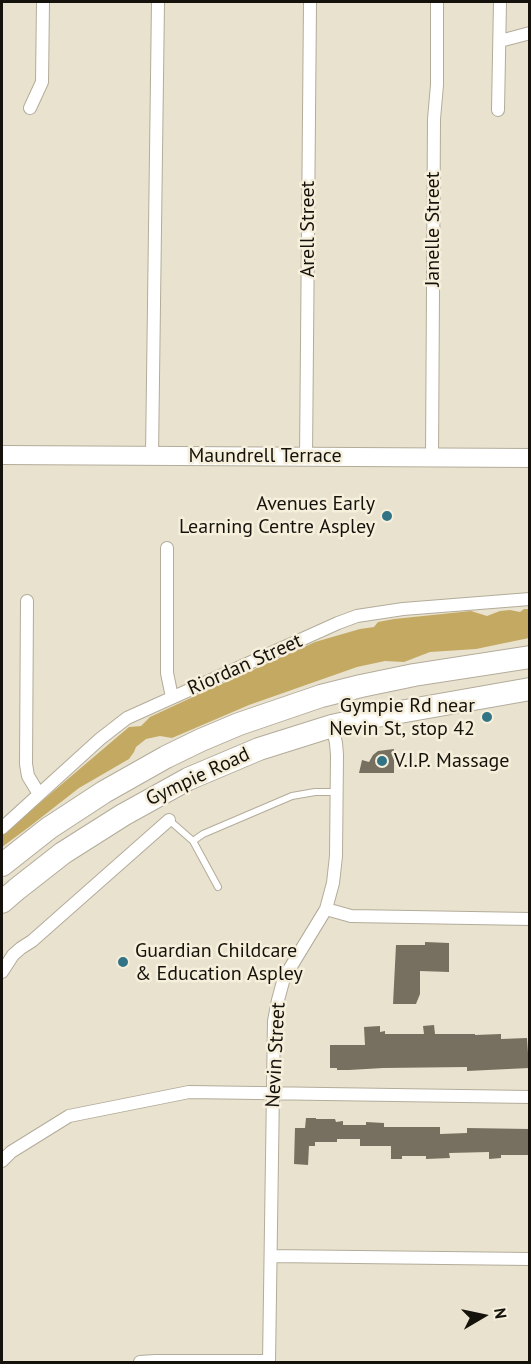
<!DOCTYPE html>
<html>
<head>
<meta charset="utf-8">
<style>
  body { margin:0 }
  #map { position:relative; width:531px; height:1364px; overflow:hidden; background:#e9e2cf; font-family:"PT Sans",sans-serif }
  canvas { display:block }
  .frame { position:absolute; inset:0; border:3px solid #15120c; pointer-events:none }
  .north { position:absolute; left:453px; top:1286px; width:60px; height:60px; -webkit-text-stroke:4px #f6efdc; paint-order:stroke; rotate:81deg; font-size:16px; font-weight:700; line-height:24px; text-align:center; color:#15120c }
  .north::after { content:''; display:block; margin:auto; width:21px; height:27px; background:#15120c; clip-path:polygon(50% 0,100% 100%,50% 72%,0 100%) }
</style>
</head>
<body>
<div id="map">
<canvas width="531" height="1364"></canvas>
<div class="frame"></div>
<div class="north">N</div>
</div>
<script>
const ctx = document.querySelector('canvas').getContext('2d');
ctx.lineJoin = 'round';
function paint(path, color) {
  ctx.fillStyle = color;
  ctx.fill(path, 'evenodd');
}
function toPath(rows) {
  const path = new Path2D();
  for (const r of rows) {
    path.moveTo(r[0], r[1]);
    for (let i = 2; i < r.length; i += 2) path.lineTo(r[i], r[i + 1]);
  }
  return path;
}
function strokePath(path, color, width, dash) {
  ctx.strokeStyle = color;
  ctx.lineWidth = width;
  ctx.lineCap = dash ? 'butt' : 'round';
  ctx.setLineDash(dash || []);
  ctx.stroke(path);
}
function write(font, color, halo, rows, align = 'center') {
  ctx.font = font + ' "PT Sans",sans-serif';
  ctx.lineWidth = 5;
  ctx.setLineDash([]);
  ctx.textBaseline = 'middle';
  ctx.strokeStyle = halo;
  ctx.fillStyle = color;
  for (const [text, x, y, turn = 0] of rows) {
    ctx.save();
    ctx.translate(x, y);
    ctx.rotate((+turn || 0) * Math.PI / 180);
    ctx.textAlign = isNaN(turn) ? turn : align;
    if (halo) ctx.strokeText(text, 0, 0);
    ctx.fillText(text, 0, 0);
    ctx.restore();
  }
}
paint(toPath([
  [524,609,529,609,529,638,476,649,430,652,404,662,385,661,357,667,249,705,172,738,160,736,146,739,136,747,134,752,129,759,79,788,29,827,2,847,2,835,129,727,141,726,150,717,197,695,315,642,360,629,374,627,378,622,394,619,471,611,487,616,500,611,510,610,520,612]
]), '#c4a963');
paint(toPath([
  [394,749,394,773,359,773,362,760,369,762,373,755,378,751],
  [425,942,449,943,449,972,420,971,420,994,416,1004,393,1004,396,945,425,945],
  [434,1025,435,1034,475,1034,475,1035,501,1034,501,1039,527,1038,529,1068,467,1071,467,1067,383,1068,349,1070,337,1070,337,1068,330,1068,330,1045,365,1045,364,1027,380,1026,380,1032,385,1031,385,1034,424,1034,423,1026],
  [306,1118,316,1118,316,1119,335,1119,336,1122,343,1121,343,1125,366,1125,366,1122,384,1123,384,1127,440,1127,440,1134,467,1133,467,1128,530,1129,530,1155,501,1155,501,1158,489,1159,489,1152,449,1153,450,1158,426,1159,426,1156,402,1156,402,1159,391,1159,391,1146,360,1146,360,1139,337,1139,337,1142,315,1142,315,1146,309,1146,308,1165,294,1164,295,1128,305,1128]
]), '#777060');
const lane = toPath([
  [169,820,193,841,218,887],
  [193,841,203,834,292,796,315,792,336,792]
]);
const street = toPath([
  [500,41,530,33],
  [30,108,42,82,43,2],
  [498,110,500,2],
  [152,455,158,2],
  [306,457,310,2],
  [432,457,434,119,437,85,437,2],
  [167,548,167,673,172,697],
  [27,601,26,764,28,776,39,794],
  [2,828,100,739,127,718,338,623,357,616,403,609,530,599],
  [326,909,351,916,530,919],
  [2,972,13,955,21,948,32,941,169,820],
  [2,1161,11,1152,69,1116,189,1092,530,1097],
  [271,1256,530,1259],
  [140,1362,155,1361,269,1361],
  [269,1362,274,1021,278,1000,284,978,326,909,333,883,336,856,337,755,336,743,332,726]
]);
const secondary = toPath([
  [2,455,530,458]
]);
const highway = toPath([
  [2,865,49,828,104,792,166,757,201,740,239,724,321,696,361,686,414,675,530,657],
  [2,902,17,889,63,853,123,815,188,779,259,749,332,726,377,716,530,689]
]);
strokePath(lane, '#b3ac9a', 8);
strokePath(street, '#b3ac9a', 14);
strokePath(secondary, '#b3ac9a', 20);
strokePath(highway, '#b3ac9a', 24);
strokePath(lane, '#fff', 6);
strokePath(street, '#fff', 12);
strokePath(secondary, '#fff', 18);
strokePath(highway, '#fff', 22);
for (const [x, y, r, color] of [
  [387,516,6,"#327486"],
  [487,717,6,"#327486"],
  [382,761,6,"#327486"],
  [123,962,6,"#327486"]
]) {
  const dot = new Path2D();
  dot.arc(x, y, r, 0, 2 * Math.PI);
  ctx.fillStyle = color;
  ctx.fill(dot);
  strokePath(dot, '#f6efdc', 2);
}
write('20px', '#15120c', '#f6efdc', [
  ["Arell Street",308,229,-90],
  ["Janelle Street",433,229,-90],
  ["Maundrell Terrace",265,456],
  ["Riordan Street",245,665,-24],
  ["Gympie Road",198,777,-25],
  ["Nevin Street",276,1055,-87]
]);
write('20px', '#15120c', '#f6efdc', [
  ["Avenues Early",375,504],
  ["Learning Centre Aspley",375,527],
  ["Gympie Rd near",475,706],
  ["Nevin St, stop 42",475,729],
  ["V.I.P. Massage",394,761,"left"],
  ["Guardian Childcare",135,951,"left"],
  ["& Education Aspley",135,974,"left"]
], 'right');
</script>
</body>
</html>
